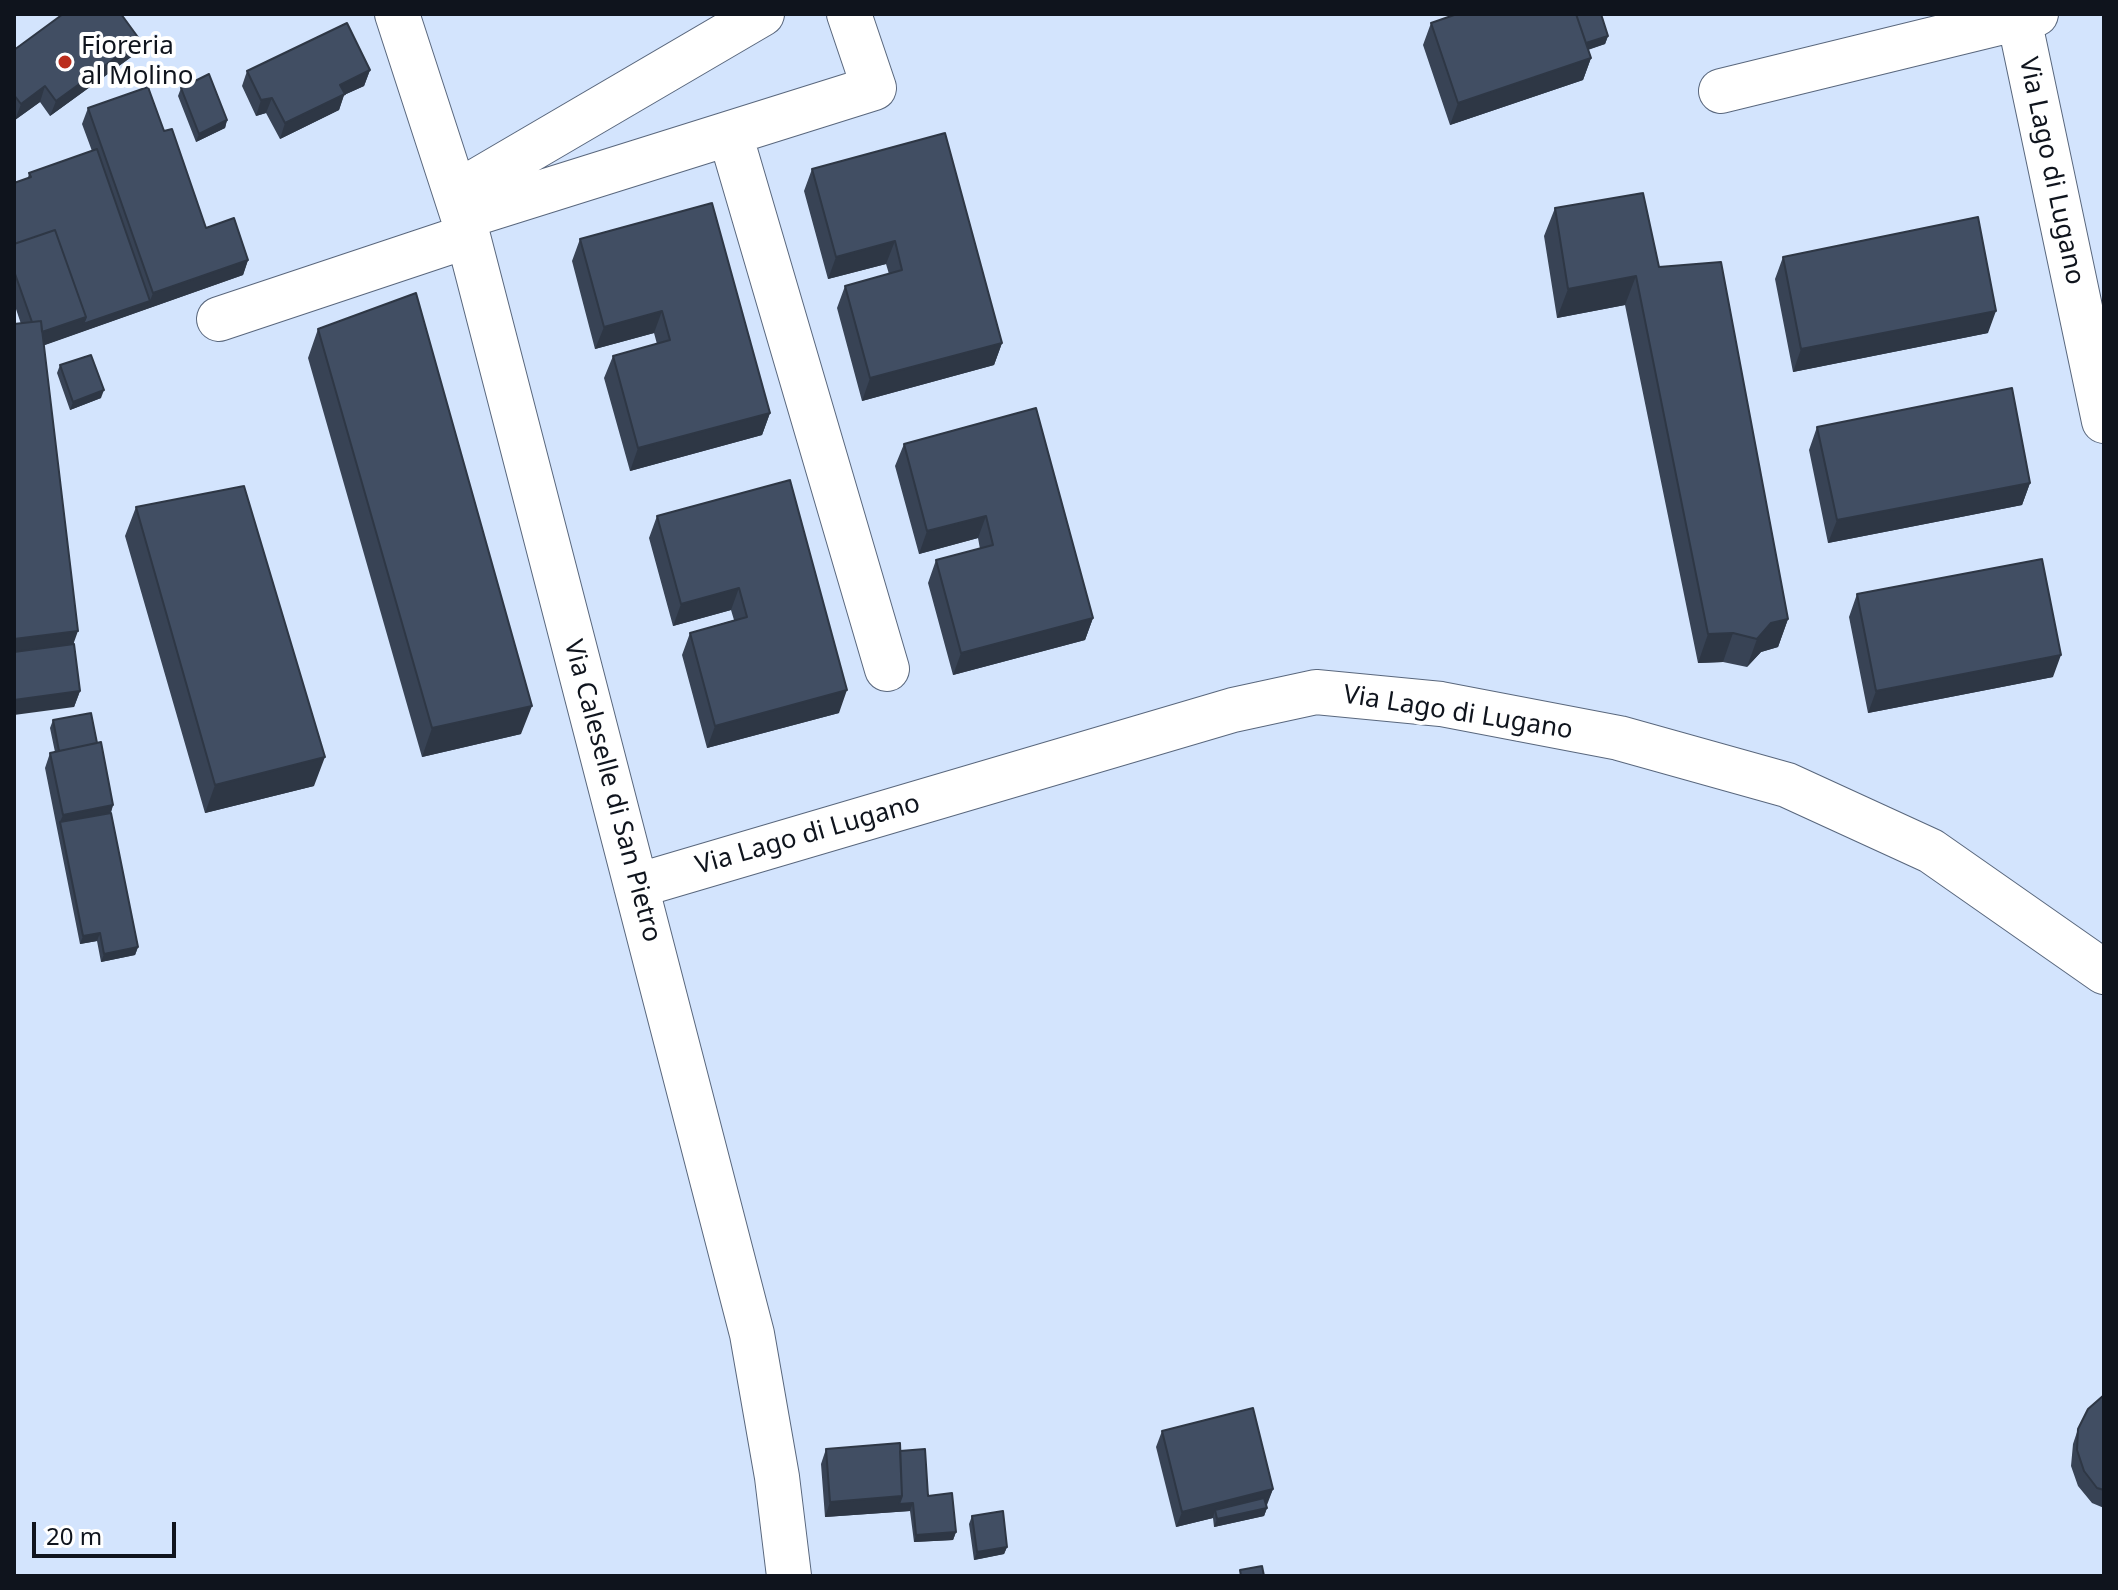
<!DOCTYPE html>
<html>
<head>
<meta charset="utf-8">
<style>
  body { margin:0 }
  #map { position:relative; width:2118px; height:1590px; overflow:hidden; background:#d3e4fd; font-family:"Noto Sans",sans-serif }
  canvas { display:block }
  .frame { position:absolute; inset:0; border:16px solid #0f141d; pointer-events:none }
  .scale { position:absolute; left:32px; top:1522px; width:144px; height:36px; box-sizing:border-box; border:4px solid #0f141d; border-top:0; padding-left:10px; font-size:24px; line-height:28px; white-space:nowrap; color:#0f141d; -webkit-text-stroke:6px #fff; paint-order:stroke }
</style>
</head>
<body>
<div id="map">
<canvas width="2118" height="1590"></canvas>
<div class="frame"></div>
<div class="scale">20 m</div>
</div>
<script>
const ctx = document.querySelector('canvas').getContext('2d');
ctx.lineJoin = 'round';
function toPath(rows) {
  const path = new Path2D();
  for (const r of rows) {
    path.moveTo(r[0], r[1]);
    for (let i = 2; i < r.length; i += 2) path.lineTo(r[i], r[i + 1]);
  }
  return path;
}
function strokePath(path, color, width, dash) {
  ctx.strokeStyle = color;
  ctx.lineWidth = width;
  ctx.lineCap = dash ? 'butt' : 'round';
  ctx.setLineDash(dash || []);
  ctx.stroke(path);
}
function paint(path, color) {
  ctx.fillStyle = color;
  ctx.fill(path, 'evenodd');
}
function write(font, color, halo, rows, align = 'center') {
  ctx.font = font + ' "Noto Sans",sans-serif';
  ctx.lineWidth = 8;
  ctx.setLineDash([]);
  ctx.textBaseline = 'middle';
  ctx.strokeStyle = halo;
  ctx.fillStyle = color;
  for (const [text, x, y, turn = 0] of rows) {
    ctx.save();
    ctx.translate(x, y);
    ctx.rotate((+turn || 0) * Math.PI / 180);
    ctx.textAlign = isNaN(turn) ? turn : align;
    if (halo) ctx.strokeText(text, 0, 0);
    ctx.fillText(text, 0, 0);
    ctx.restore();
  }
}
const minor = toPath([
  [397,14,463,217,752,1334,777,1477,789,1576],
  [2018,14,2104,421],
  [1721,91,2036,14],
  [730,134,887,669],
  [456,193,762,14],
  [463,217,874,88,849,14],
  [219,319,468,236],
  [636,886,1233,710,1316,692,1441,704,1619,738,1787,785,1931,851,2104,972]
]);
strokePath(minor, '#59677d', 46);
strokePath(minor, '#fff', 44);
paint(toPath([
  [1431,23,1608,36,1605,44,1588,50,1591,58,1583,80,1450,125,1423,45],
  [14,50,134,55,50,116,40,102,15,120,14,118],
  [370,70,364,86,344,95,339,110,280,139,266,113,256,116,242,86,247,71],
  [181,88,227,120,225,128,196,142,178,96],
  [88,108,164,131,206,228,248,260,243,275,44,345,74,644,80,691,74,707,21,324,14,303,14,183,28,178,29,173,92,151,82,124],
  [945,133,1002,343,994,365,862,401,837,308,845,286,889,274,886,264,828,279,804,191,812,169],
  [712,203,770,413,762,435,630,471,604,378,613,356,657,344,654,333,595,349,572,261,580,239],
  [1555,208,1659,267,1788,619,1778,647,1761,652,1747,667,1723,662,1698,663,1625,305,1557,318,1544,236],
  [1783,257,1988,333,1793,372,1775,279],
  [318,329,521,734,422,757,308,358],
  [60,365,101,398,70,410,57,373],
  [1036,408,1093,618,1085,640,953,675,928,583,936,560,980,549,978,538,919,554,895,466,904,444],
  [1817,427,2030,483,2022,505,1828,543,1809,450],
  [790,480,839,713,707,748,682,655,690,633,734,620,731,610,673,626,649,538,657,516],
  [136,507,314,786,205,813,125,536],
  [1857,594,2053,677,1868,713,1849,617],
  [53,720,97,743,113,805,111,813,138,947,135,955,101,962,97,941,80,944,45,768,50,753,55,752,50,728],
  [2104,1395,2104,1508,2092,1503,2078,1486,2071,1466,2073,1444,2078,1429],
  [1162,1431,1273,1489,1266,1505,1267,1508,1264,1516,1214,1527,1213,1518,1176,1527,1156,1447],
  [826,1449,900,1451,928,1496,956,1532,953,1540,914,1542,910,1511,825,1517,821,1464],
  [972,1516,1007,1547,1004,1554,974,1560,969,1524]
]), '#384355');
paint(toPath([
  [1608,36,1605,44,1574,54,1577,46],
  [140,40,134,55,50,116,56,101],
  [1591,58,1583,80,1450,125,1458,103],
  [370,70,364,86,344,95,339,110,280,139,285,123,340,85],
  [45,86,40,102,15,120,21,104],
  [272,98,266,113,256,116,261,100],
  [227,120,225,128,196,142,199,134],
  [895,241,886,264,828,279,836,257],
  [248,260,243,275,31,350,36,334,86,317,150,301,153,293],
  [1636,276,1625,305,1557,318,1568,289],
  [662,311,654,333,595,349,604,327],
  [1996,311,1988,333,1793,372,1801,349],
  [1002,343,994,365,862,401,870,378],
  [104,390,101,398,70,410,73,402],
  [770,413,762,435,630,471,638,448],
  [2030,483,2022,505,1828,543,1837,520],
  [986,516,978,538,919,554,927,531],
  [739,588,731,610,673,626,681,604],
  [1093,618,1085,640,953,675,961,653],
  [1788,619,1778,647,1761,652,1747,667,1757,639,1771,623],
  [78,631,68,659,14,666,14,639],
  [1733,633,1723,662,1698,663,1708,634],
  [2061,655,2053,677,1868,713,1876,691],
  [847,690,839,713,707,748,715,726],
  [80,691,74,707,14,715,14,700],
  [532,706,521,734,422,757,432,728],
  [325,757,314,786,205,813,215,785],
  [113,805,108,820,60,822,63,815],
  [100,933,97,941,80,944,83,936],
  [138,947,135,955,101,962,104,954],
  [1273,1489,1267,1505,1217,1517,1215,1510,1213,1518,1176,1527,1182,1512],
  [902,1496,913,1503,910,1511,825,1517,830,1502],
  [1267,1508,1264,1516,1214,1527,1217,1519],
  [956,1532,953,1540,914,1542,916,1535],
  [1007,1547,1004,1554,974,1560,977,1552]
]), '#2e3745');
const building = toPath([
  [63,14,121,14,140,40,56,101,45,86,21,104,14,95,14,50,63,14],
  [1457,14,1576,14,1591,58,1458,103,1431,23,1457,14],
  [1576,14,1601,14,1608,36,1586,43,1576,14],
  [347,23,370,70,340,85,345,94,285,123,272,98,261,100,247,71,347,23],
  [209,74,227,120,199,134,181,88,209,74],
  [148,87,164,131,172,129,206,228,234,218,248,260,153,293,88,108,148,87],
  [945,133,1002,343,870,378,845,286,902,270,895,241,836,257,812,169,945,133],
  [97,149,150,301,83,324,86,317,55,230,14,244,14,183,31,177,29,173,97,149],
  [1643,193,1659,267,1721,262,1788,619,1771,623,1757,639,1733,633,1708,634,1636,276,1568,289,1555,208,1643,193],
  [712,203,770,413,638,448,613,356,670,340,662,311,604,327,580,239,712,203],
  [1978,217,1996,311,1801,349,1783,257,1978,217],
  [55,230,86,317,42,332,41,321,32,322,14,271,14,244,55,230],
  [416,293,532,706,432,728,318,329,416,293],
  [41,321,78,631,14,639,14,324,41,321],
  [91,355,104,390,73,402,60,365,91,355],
  [2012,388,2030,483,1837,520,1817,427,2012,388],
  [1036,408,1093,618,961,653,936,560,993,545,986,516,927,531,904,444,1036,408],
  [790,480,847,690,715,726,690,633,747,617,739,588,681,604,657,516,790,480],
  [244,486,325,757,215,785,136,507,244,486],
  [2042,559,2061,655,1876,691,1857,594,2042,559],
  [74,644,80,691,14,700,14,652,74,644],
  [91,713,97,743,59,751,53,720,91,713],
  [101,742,113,805,63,815,50,753,101,742],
  [111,813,138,947,104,954,100,933,83,936,60,822,111,813],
  [2104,1395,2104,1490,2097,1488,2084,1471,2077,1450,2078,1429,2088,1409,2104,1395],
  [1253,1408,1273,1489,1182,1512,1162,1431,1253,1408],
  [900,1443,902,1496,830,1502,826,1449,900,1443],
  [925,1449,928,1496,952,1493,956,1532,916,1535,913,1503,899,1504,902,1496,900,1451,925,1449],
  [1264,1498,1267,1508,1217,1519,1215,1510,1264,1498],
  [1003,1511,1007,1547,977,1552,972,1516,1003,1511],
  [1262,1566,1264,1576,1241,1576,1240,1570,1262,1566]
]);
paint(building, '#414e63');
strokePath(building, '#2e3745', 2);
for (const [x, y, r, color] of [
  [65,62,8,"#bb2e1d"]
]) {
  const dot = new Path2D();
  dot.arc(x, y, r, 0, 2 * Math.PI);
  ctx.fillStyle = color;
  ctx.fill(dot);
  strokePath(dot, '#fff', 3);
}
write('26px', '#0f141d', '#fff', [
  ["Fioreria",81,47],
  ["al Molino",81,77]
], 'left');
write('26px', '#0f141d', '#fff', [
  ["Via Lago di Lugano",2051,171,78],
  ["Via Lago di Lugano",1458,713,9],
  ["Via Caleselle di San Pietro",612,791,75],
  ["Via Lago di Lugano",808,835,-16]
]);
</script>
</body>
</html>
